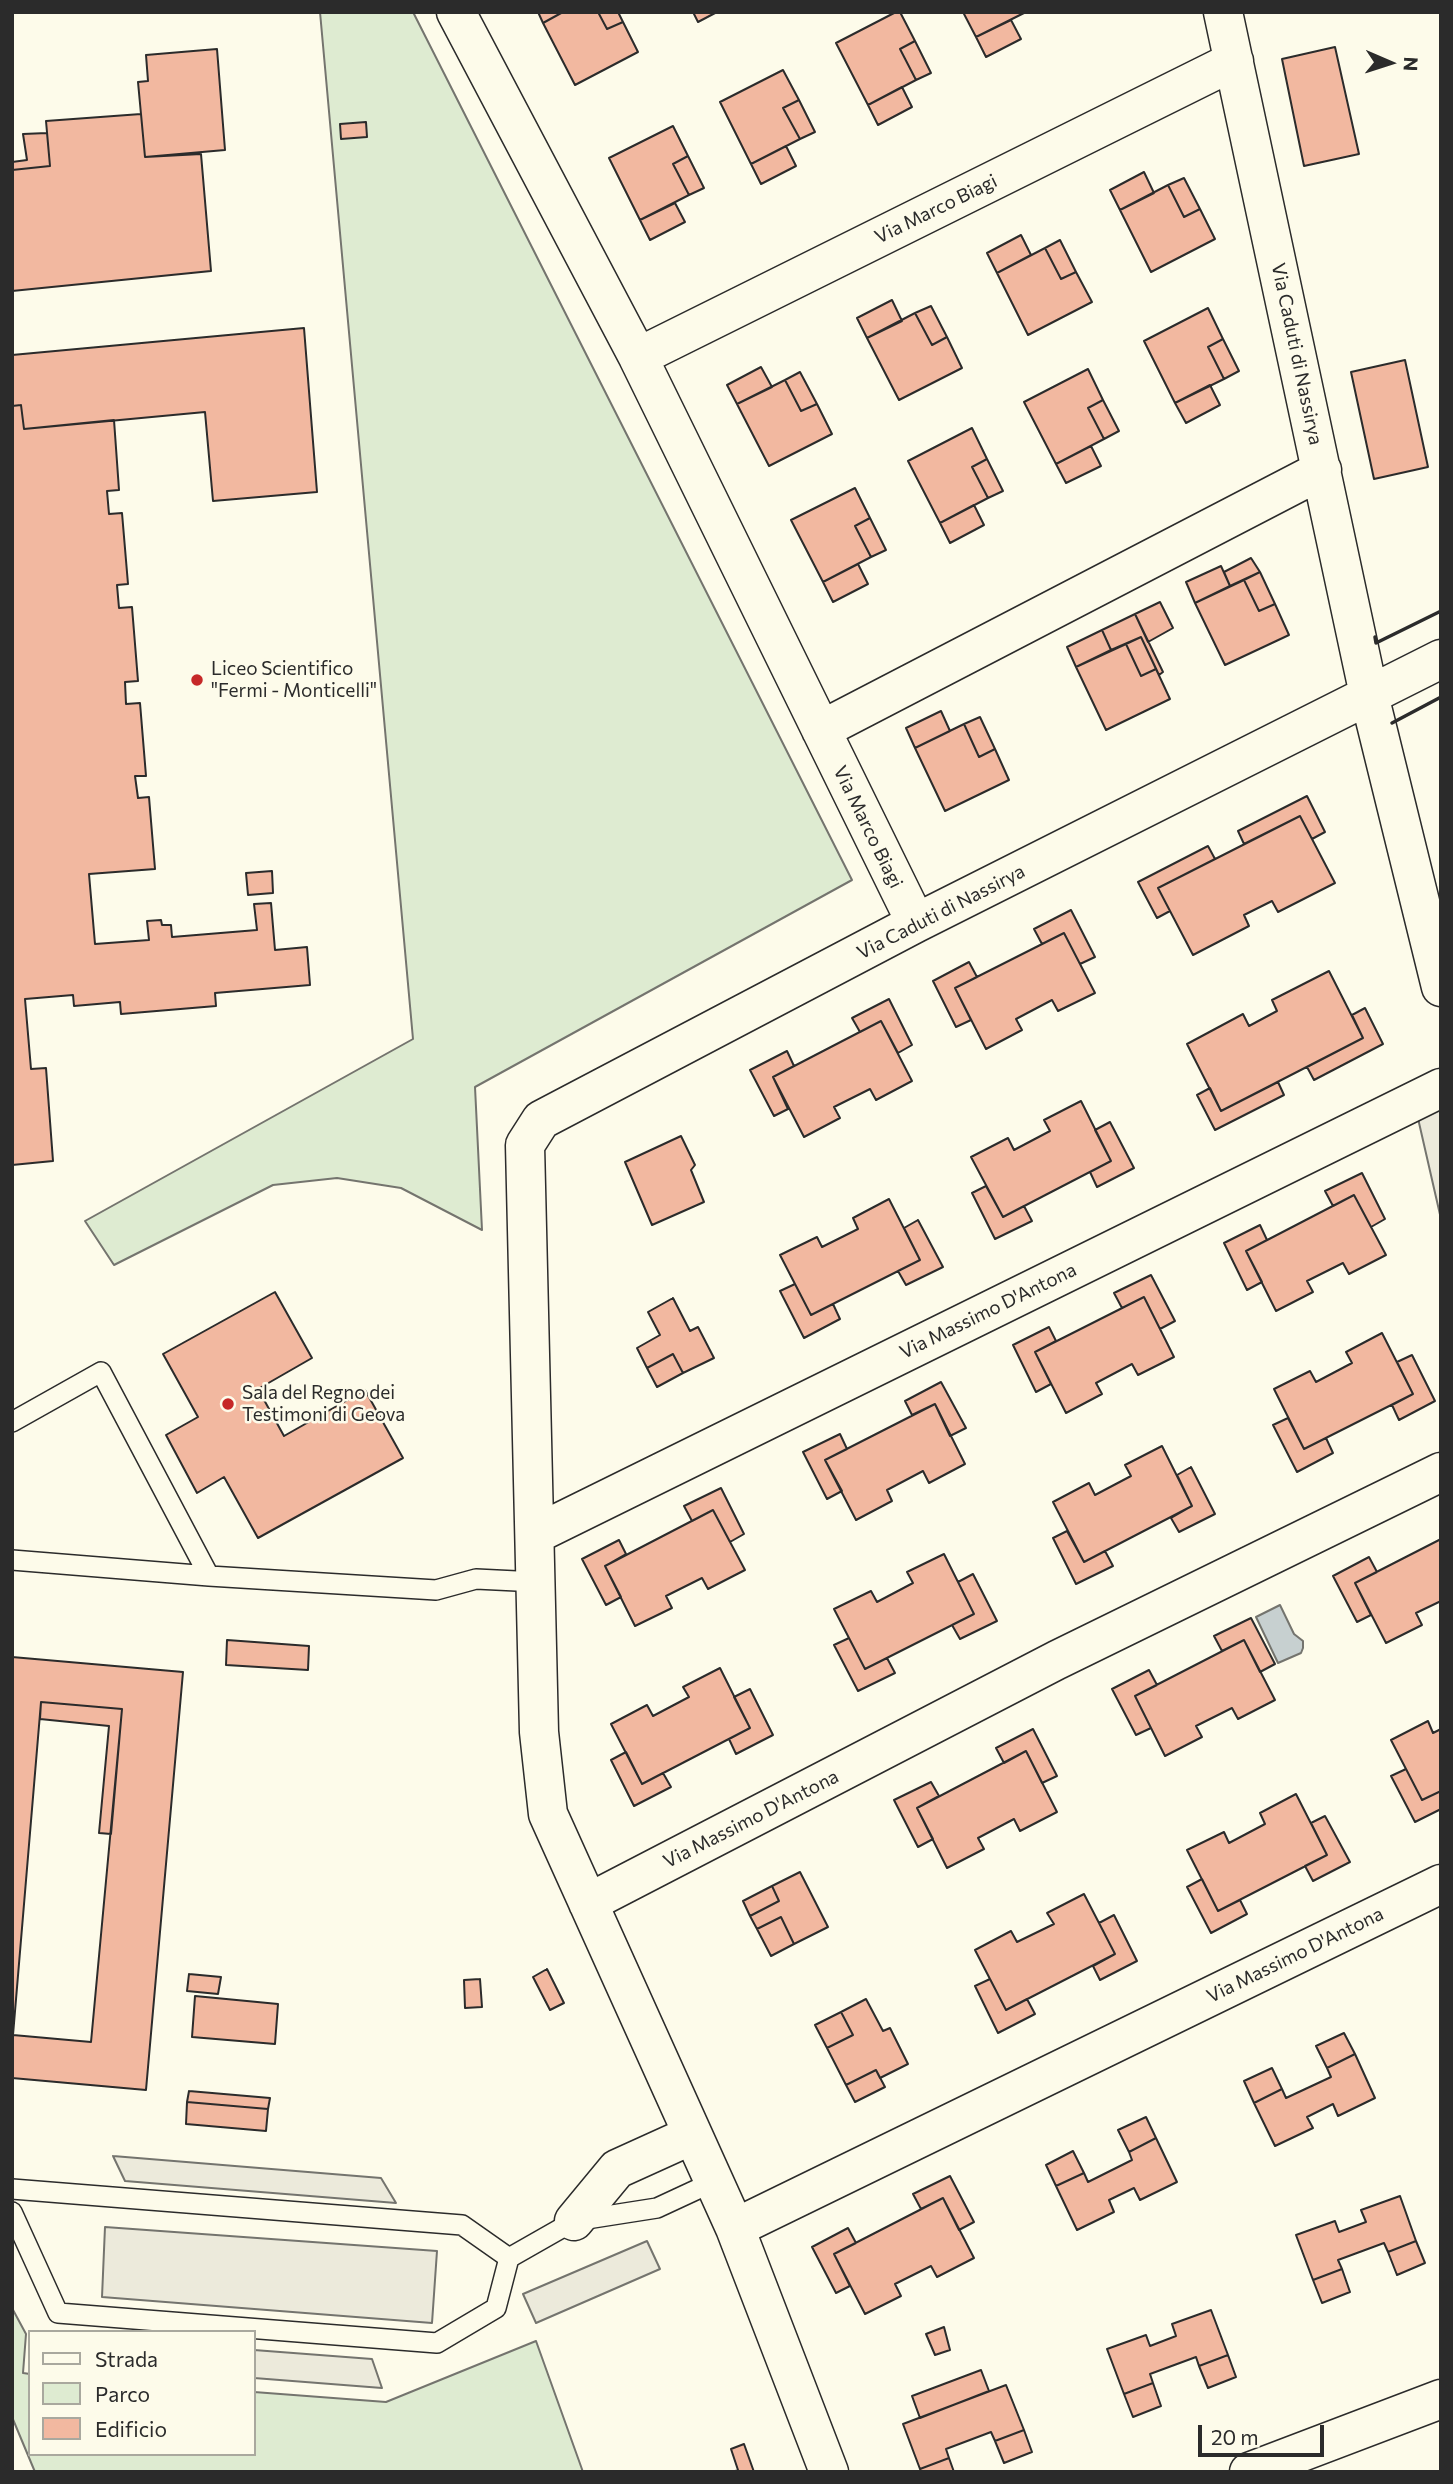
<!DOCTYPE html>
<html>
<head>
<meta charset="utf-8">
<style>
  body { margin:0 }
  #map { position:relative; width:1453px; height:2484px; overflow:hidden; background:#fdfbea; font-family:Commissioner,sans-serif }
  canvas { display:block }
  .frame { position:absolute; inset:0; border:14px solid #2b2b2b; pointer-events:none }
  .legend { position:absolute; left:28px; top:2330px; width:228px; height:126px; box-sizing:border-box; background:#fdfbea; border:2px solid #a9a89e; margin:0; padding:9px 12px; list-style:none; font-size:21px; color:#2b2b2b }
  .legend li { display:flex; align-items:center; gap:14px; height:35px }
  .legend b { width:35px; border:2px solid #a9a89e }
  .north { position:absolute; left:1355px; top:28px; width:70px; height:70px; -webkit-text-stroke:5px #fdfbea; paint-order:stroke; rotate:93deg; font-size:19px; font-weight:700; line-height:28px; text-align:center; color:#2b2b2b }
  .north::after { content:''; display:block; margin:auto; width:24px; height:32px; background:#2b2b2b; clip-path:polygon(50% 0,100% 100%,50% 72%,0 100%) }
  .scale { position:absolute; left:1198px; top:2425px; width:126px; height:32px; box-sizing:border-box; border:4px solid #2b2b2b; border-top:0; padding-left:9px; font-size:21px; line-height:24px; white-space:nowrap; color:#2b2b2b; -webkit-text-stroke:5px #fdfbea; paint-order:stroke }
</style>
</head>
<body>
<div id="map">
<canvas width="1453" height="2484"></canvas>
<div class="frame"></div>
<ul class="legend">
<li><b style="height:9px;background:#fdfbea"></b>Strada</li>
<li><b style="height:19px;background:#deebd1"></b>Parco</li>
<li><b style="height:19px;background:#f2b8a0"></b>Edificio</li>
</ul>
<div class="north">N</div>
<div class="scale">20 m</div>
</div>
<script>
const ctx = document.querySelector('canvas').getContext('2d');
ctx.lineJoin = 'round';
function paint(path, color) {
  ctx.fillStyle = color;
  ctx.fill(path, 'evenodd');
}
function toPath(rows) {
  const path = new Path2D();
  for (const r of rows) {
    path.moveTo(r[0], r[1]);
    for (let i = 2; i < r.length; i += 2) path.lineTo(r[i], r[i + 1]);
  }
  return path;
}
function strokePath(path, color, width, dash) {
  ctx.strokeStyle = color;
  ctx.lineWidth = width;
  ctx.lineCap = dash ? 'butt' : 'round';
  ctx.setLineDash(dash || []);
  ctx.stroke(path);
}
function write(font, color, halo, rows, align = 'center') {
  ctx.font = font + ' Commissioner,sans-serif';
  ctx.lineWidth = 5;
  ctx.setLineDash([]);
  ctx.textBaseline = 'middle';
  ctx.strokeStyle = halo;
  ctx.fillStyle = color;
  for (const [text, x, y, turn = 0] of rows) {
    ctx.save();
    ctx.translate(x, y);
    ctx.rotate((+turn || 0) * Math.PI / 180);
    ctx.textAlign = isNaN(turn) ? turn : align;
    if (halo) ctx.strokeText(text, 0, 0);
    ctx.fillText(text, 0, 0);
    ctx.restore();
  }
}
const green = toPath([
  [320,12,413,12,852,880,475,1087,482,1230,401,1188,337,1178,273,1185,114,1265,85,1221,413,1039,320,12],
  [12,2308,26,2334,23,2373,30,2374,30,2454,254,2454,254,2392,386,2402,536,2341,583,2472,35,2472,12,2417,12,2308]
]);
paint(green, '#deebd1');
strokePath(green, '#74746e', 2);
const parking = toPath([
  [1441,1103,1441,1219,1417,1114,1441,1103],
  [113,2156,381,2178,396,2203,125,2181,113,2156],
  [105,2227,437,2251,432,2323,102,2297,105,2227],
  [647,2241,660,2269,536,2323,523,2294,647,2241],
  [254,2350,372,2359,382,2388,254,2378,254,2350]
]);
paint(parking, '#eceadb');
strokePath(parking, '#74746e', 2);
const water = toPath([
  [1280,1605,1294,1634,1303,1641,1303,1648,1301,1653,1278,1663,1256,1617,1280,1605]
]);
paint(water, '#c7d0d0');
strokePath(water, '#74746e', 2);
const building = toPath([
  [538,12,563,12,543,23,538,12],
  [563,12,598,12,607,29,623,22,638,52,575,85,543,23,563,12],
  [598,12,618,12,623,22,607,29,598,12],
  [693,12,717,12,698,22,693,12],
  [896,12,900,12,915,41,900,49,916,80,868,105,836,43,896,12],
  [963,12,1024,12,1024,13,976,37,963,12],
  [1011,20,1021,39,986,57,976,37,1011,20],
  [915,41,931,73,916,80,900,49,915,41],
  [1335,47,1359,154,1304,166,1282,59,1335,47],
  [217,49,225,150,145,157,138,82,148,81,146,55,217,49],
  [783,70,799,100,783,108,800,139,751,164,720,102,783,70],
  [902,87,912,107,878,125,868,105,902,87],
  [799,100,815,132,800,139,783,108,799,100],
  [141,114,145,157,201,154,211,271,12,291,12,170,50,166,46,121,141,114],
  [366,122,367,137,341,139,340,124,366,122],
  [673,126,688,156,673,164,689,195,640,220,609,158,673,126],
  [47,133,50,166,12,170,12,162,27,160,23,134,47,133],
  [786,146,796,166,761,184,751,164,786,146],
  [688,156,704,188,689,195,673,164,688,156],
  [1144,172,1154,193,1120,210,1110,190,1144,172],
  [1184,178,1200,209,1184,217,1168,185,1184,178],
  [1168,185,1184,217,1200,209,1215,239,1151,272,1120,210,1168,185],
  [675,203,685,222,650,240,640,220,675,203],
  [1021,235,1031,255,997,273,987,253,1021,235],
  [1060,240,1076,272,1061,279,1045,248,1060,240],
  [1045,248,1061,279,1076,272,1092,302,1028,335,997,273,1045,248],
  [892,300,902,321,867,338,857,318,892,300],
  [931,306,947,337,932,345,915,313,931,306],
  [1208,308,1223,339,1208,347,1224,379,1175,403,1144,341,1208,308],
  [915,313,932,345,947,337,962,368,899,400,867,338,915,313],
  [304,328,317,492,213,501,205,412,24,429,21,405,12,406,12,355,304,328],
  [1223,339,1239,371,1224,379,1208,347,1223,339],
  [1405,360,1428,467,1374,479,1351,372,1405,360],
  [761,367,772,387,737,404,727,385,761,367],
  [1088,369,1103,400,1088,408,1104,439,1056,464,1024,402,1088,369],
  [800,372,817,404,801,411,785,380,800,372],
  [785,380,801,411,817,404,832,434,769,466,737,404,785,380],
  [1210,385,1220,405,1186,423,1175,403,1210,385],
  [1103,400,1119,431,1104,439,1088,408,1103,400],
  [21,405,24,429,114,420,119,490,107,491,109,514,122,513,128,584,117,585,119,608,132,607,138,681,125,682,126,704,140,703,146,776,135,776,138,798,149,797,155,869,89,874,95,944,149,940,147,921,161,920,162,925,171,925,172,937,257,930,254,904,271,903,275,950,307,947,310,985,215,993,216,1006,121,1014,120,1002,74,1006,73,995,25,999,31,1069,46,1068,53,1161,12,1165,12,406,21,405],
  [972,428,987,459,972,467,988,498,940,523,908,461,972,428],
  [1091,446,1101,466,1066,483,1056,464,1091,446],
  [987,459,1003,491,988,498,972,467,987,459],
  [855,488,870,518,855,526,871,557,823,582,791,520,855,488],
  [974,505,984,525,950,543,940,523,974,505],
  [870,518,886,550,871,557,855,526,870,518],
  [1251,558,1260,572,1230,586,1224,572,1251,558],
  [858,564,868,584,833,602,823,582,858,564],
  [1221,566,1230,586,1195,603,1186,582,1221,566],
  [1260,572,1275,604,1259,611,1244,580,1260,572],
  [1244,580,1259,611,1275,604,1289,635,1225,665,1195,603,1244,580],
  [1160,602,1173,628,1148,642,1135,614,1160,602],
  [1135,614,1163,672,1159,675,1141,637,1111,650,1102,630,1135,614],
  [1102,630,1111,650,1076,667,1067,647,1102,630],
  [1141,637,1156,669,1141,676,1126,644,1141,637],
  [1126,644,1141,676,1156,669,1170,699,1106,730,1076,667,1126,644],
  [941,711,950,731,915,748,906,728,941,711],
  [980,717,995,749,979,757,964,724,980,717],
  [964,724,979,757,995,749,1009,780,945,811,915,748,964,724],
  [1307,796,1325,832,1312,839,1300,816,1244,844,1238,831,1307,796],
  [1300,816,1335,883,1278,912,1272,901,1244,915,1249,926,1193,955,1158,888,1300,816],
  [1208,846,1215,859,1158,888,1170,911,1157,918,1138,882,1208,846],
  [272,871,273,893,248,895,246,873,272,871],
  [1071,910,1095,957,1080,964,1064,933,1042,944,1034,929,1071,910],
  [1064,933,1095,993,1058,1011,1052,1000,1016,1019,1022,1030,986,1049,955,988,1064,933],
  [969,962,977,977,955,988,971,1020,956,1027,933,981,969,962],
  [1329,971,1363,1038,1221,1111,1187,1044,1243,1014,1249,1026,1277,1011,1272,1000,1329,971],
  [889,999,912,1045,898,1053,881,1021,860,1032,852,1018,889,999],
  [1365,1008,1383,1044,1314,1080,1307,1067,1363,1038,1352,1015,1365,1008],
  [881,1021,912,1081,876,1100,870,1089,834,1107,840,1118,804,1137,773,1077,881,1021],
  [787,1051,794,1066,773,1077,788,1109,774,1116,750,1070,787,1051],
  [1278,1082,1284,1095,1215,1130,1197,1095,1210,1088,1221,1111,1278,1082],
  [1081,1101,1111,1161,1003,1217,971,1157,1008,1138,1014,1150,1050,1131,1044,1120,1081,1101],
  [1110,1122,1134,1168,1097,1187,1090,1172,1111,1161,1095,1130,1110,1122],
  [681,1136,695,1165,691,1170,704,1202,652,1225,625,1162,681,1136],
  [1362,1173,1385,1219,1371,1227,1354,1195,1333,1206,1325,1191,1362,1173],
  [986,1186,1003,1217,1024,1206,1032,1221,995,1239,972,1193,986,1186],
  [1354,1195,1386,1255,1349,1274,1343,1263,1307,1281,1313,1292,1276,1311,1246,1251,1354,1195],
  [889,1199,920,1260,811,1315,780,1255,817,1237,822,1247,858,1229,853,1218,889,1199],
  [918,1220,943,1267,906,1285,898,1271,920,1260,904,1228,918,1220],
  [1260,1225,1267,1240,1246,1251,1262,1282,1247,1290,1224,1243,1260,1225],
  [1151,1275,1175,1321,1160,1329,1144,1297,1122,1308,1114,1293,1151,1275],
  [795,1284,811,1315,833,1304,840,1319,804,1338,780,1291,795,1284],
  [275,1292,312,1358,258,1389,284,1436,365,1390,403,1458,258,1538,224,1477,197,1493,166,1435,198,1417,163,1354,275,1292],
  [1144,1297,1174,1357,1138,1375,1132,1364,1096,1383,1102,1394,1066,1413,1035,1352,1144,1297],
  [673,1298,690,1331,698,1327,714,1358,683,1373,673,1354,647,1368,637,1348,660,1335,648,1312,673,1298],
  [1049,1327,1056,1341,1035,1352,1051,1384,1036,1392,1013,1345,1049,1327],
  [1382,1333,1413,1394,1304,1449,1274,1389,1310,1371,1316,1382,1352,1363,1346,1352,1382,1333],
  [673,1354,683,1373,657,1387,647,1368,673,1354],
  [1412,1355,1435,1401,1399,1420,1392,1405,1413,1394,1397,1362,1412,1355],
  [941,1382,966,1428,950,1436,935,1404,912,1415,905,1401,941,1382],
  [935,1404,965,1464,929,1483,923,1471,887,1490,892,1501,856,1520,825,1460,935,1404],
  [1288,1418,1304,1449,1326,1438,1333,1453,1297,1472,1273,1425,1288,1418],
  [840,1434,847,1449,825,1460,842,1491,827,1499,803,1452,840,1434],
  [1162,1446,1192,1506,1084,1562,1053,1502,1089,1483,1095,1495,1131,1476,1125,1465,1162,1446],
  [1191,1467,1215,1514,1179,1532,1171,1518,1192,1506,1177,1475,1191,1467],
  [721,1488,744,1534,730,1542,713,1510,692,1521,684,1506,721,1488],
  [713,1510,745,1570,708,1589,702,1578,666,1596,672,1608,635,1626,605,1566,713,1510],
  [1067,1531,1084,1562,1105,1551,1113,1566,1076,1584,1053,1538,1067,1531],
  [1441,1539,1441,1601,1416,1613,1422,1625,1386,1643,1355,1583,1441,1539],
  [619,1540,626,1554,605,1566,621,1597,606,1605,582,1559,619,1540],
  [944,1554,974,1614,865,1669,834,1609,871,1591,877,1602,913,1583,907,1572,944,1554],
  [1369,1557,1377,1572,1355,1583,1371,1615,1357,1622,1333,1576,1369,1557],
  [973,1574,997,1621,960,1639,952,1625,974,1614,958,1582,973,1574],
  [1251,1618,1275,1664,1260,1672,1244,1640,1222,1651,1214,1636,1251,1618],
  [849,1638,865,1669,887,1658,895,1673,858,1691,834,1645,849,1638],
  [227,1640,309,1646,308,1670,226,1665,227,1640],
  [1244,1640,1275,1700,1238,1719,1232,1708,1196,1726,1202,1737,1165,1756,1135,1696,1244,1640],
  [12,1657,183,1672,146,2090,12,2078,12,1657],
  [41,1702,122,1709,91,2042,13,2035,41,1702],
  [720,1668,750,1728,642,1784,611,1724,647,1705,653,1716,689,1697,683,1687,720,1668],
  [1149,1670,1157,1685,1135,1696,1151,1728,1136,1735,1112,1689,1149,1670],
  [750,1689,773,1735,736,1754,729,1739,750,1728,734,1697,750,1689],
  [41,1702,122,1709,111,1834,99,1833,109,1726,40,1719,41,1702],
  [1428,1721,1433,1733,1441,1729,1441,1791,1422,1800,1391,1740,1428,1721],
  [1033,1729,1057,1776,1042,1783,1026,1751,1004,1763,996,1748,1033,1729],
  [1026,1751,1057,1812,1020,1831,1014,1819,978,1838,984,1849,947,1868,917,1808,1026,1751],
  [626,1752,642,1784,663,1773,671,1787,634,1806,611,1760,626,1752],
  [1406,1769,1422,1800,1441,1791,1441,1809,1415,1822,1391,1776,1406,1769],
  [931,1782,939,1796,917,1808,933,1839,918,1847,894,1800,931,1782],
  [1296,1794,1327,1855,1218,1911,1187,1850,1224,1832,1229,1843,1265,1824,1260,1813,1296,1794],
  [1325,1816,1350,1862,1313,1881,1305,1866,1327,1855,1311,1823,1325,1816],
  [800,1872,828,1927,794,1944,781,1917,757,1929,750,1916,779,1901,772,1886,800,1872],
  [1202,1879,1218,1911,1240,1900,1247,1914,1211,1933,1187,1887,1202,1879],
  [772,1886,779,1901,750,1916,743,1901,772,1886],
  [1084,1894,1115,1954,1006,2010,975,1950,1011,1931,1017,1942,1054,1924,1047,1913,1084,1894],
  [1114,1915,1137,1961,1100,1980,1093,1966,1115,1954,1099,1923,1114,1915],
  [781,1917,794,1944,771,1956,757,1929,781,1917],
  [547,1969,564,2003,550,2010,533,1977,547,1969],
  [189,1974,221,1977,218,1994,187,1991,189,1974],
  [480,1979,482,2007,465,2008,464,1980,480,1979],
  [990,1979,1006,2010,1027,1999,1035,2014,998,2033,975,1986,990,1979],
  [195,1996,278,2004,275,2044,192,2037,195,1996],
  [866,1999,883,2031,890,2028,908,2064,880,2078,876,2070,846,2085,827,2048,853,2035,841,2012,866,1999],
  [841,2012,853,2035,827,2048,815,2025,841,2012],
  [1344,2033,1355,2054,1327,2068,1316,2046,1344,2033],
  [1355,2054,1375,2098,1338,2116,1333,2104,1307,2117,1313,2128,1275,2146,1254,2103,1282,2089,1286,2098,1331,2077,1327,2068,1355,2054],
  [1272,2068,1282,2089,1254,2103,1244,2081,1272,2068],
  [876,2070,885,2087,855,2102,846,2085,876,2070],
  [189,2091,270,2098,268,2109,187,2102,189,2091],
  [187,2102,268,2109,266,2131,186,2124,187,2102],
  [1146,2117,1156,2138,1129,2152,1118,2130,1146,2117],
  [1156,2138,1177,2182,1140,2200,1134,2188,1109,2200,1114,2212,1077,2230,1056,2186,1084,2173,1088,2182,1132,2160,1129,2152,1156,2138],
  [1073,2151,1084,2173,1056,2186,1046,2165,1073,2151],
  [950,2176,974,2222,959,2230,943,2198,921,2209,913,2194,950,2176],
  [1400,2196,1416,2241,1388,2252,1384,2243,1338,2260,1342,2269,1313,2280,1296,2235,1335,2221,1339,2232,1366,2222,1361,2210,1400,2196],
  [943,2198,974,2258,937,2277,931,2266,895,2284,901,2296,865,2314,834,2254,943,2198],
  [848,2228,856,2243,834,2254,850,2286,836,2293,812,2247,848,2228],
  [1416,2241,1425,2263,1397,2275,1388,2252,1416,2241],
  [1342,2269,1350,2292,1322,2303,1313,2280,1342,2269],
  [1211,2310,1228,2355,1199,2366,1196,2357,1150,2374,1153,2383,1124,2394,1107,2349,1146,2335,1150,2346,1176,2336,1172,2324,1211,2310],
  [944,2327,950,2350,935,2355,926,2334,944,2327],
  [1228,2355,1236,2377,1208,2388,1199,2366,1228,2355],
  [981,2370,989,2391,920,2418,912,2396,981,2370],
  [1153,2383,1161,2406,1133,2417,1124,2394,1153,2383],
  [1006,2385,1024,2430,995,2441,991,2432,946,2449,949,2458,920,2469,903,2424,1006,2385],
  [1024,2430,1032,2452,1004,2463,995,2441,1024,2430],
  [744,2444,754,2472,733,2472,738,2470,731,2449,744,2444],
  [949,2458,954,2472,921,2472,920,2469,949,2458]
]);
paint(building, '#f2b8a0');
strokePath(building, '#2b2b2b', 2);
const service = toPath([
  [12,1422,101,1372,209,1576],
  [12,1560,209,1576,436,1590,476,1579,537,1582],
  [12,2189,462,2225,509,2258],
  [12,2212,58,2313,437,2343,496,2308,509,2258,574,2221,657,2208,713,2182]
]);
const minor = toPath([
  [456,12,638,357,916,923],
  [1223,12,1369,695,1441,987],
  [638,357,1234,61],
  [821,730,1322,470],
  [536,1534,1441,1088],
  [588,1903,1057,1660,1441,1472],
  [574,2221,617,2169,692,2135],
  [735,2228,1441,1884],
  [829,2472,735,2228,548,1814,539,1732,525,1145,541,1120,916,923,1441,659],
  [1249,2472,1441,2399]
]);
strokePath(service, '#2b2b2b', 22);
strokePath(minor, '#2b2b2b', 41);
strokePath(service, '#fdfbea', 19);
strokePath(minor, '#fdfbea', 38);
strokePath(toPath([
  [1375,637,1376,643,1441,611],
  [1392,723,1441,697]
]), '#2b2b2b', 3.5);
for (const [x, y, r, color] of [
  [197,680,7,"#c62828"],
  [228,1404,7,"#c62828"]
]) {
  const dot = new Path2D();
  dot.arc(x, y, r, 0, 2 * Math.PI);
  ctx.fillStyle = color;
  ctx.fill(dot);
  strokePath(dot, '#fdfbea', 2.5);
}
write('19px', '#2b2b2b', '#fdfbea', [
  ["Via Marco Biagi",936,209,-26],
  ["Via Caduti di Nassirya",1297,354,78],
  ["Via Marco Biagi",868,827,64],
  ["Via Caduti di Nassirya",941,912,-27],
  ["Via Massimo D'Antona",988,1311,-26],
  ["Via Massimo D'Antona",751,1819,-27],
  ["Via Massimo D'Antona",1295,1955,-26]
]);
write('19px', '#2b2b2b', '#fdfbea', [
  ["Liceo Scientifico",211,669],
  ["\"Fermi - Monticelli\"",211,691],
  ["Sala del Regno dei",242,1393],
  ["Testimoni di Geova",242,1415]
], 'left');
</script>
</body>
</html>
